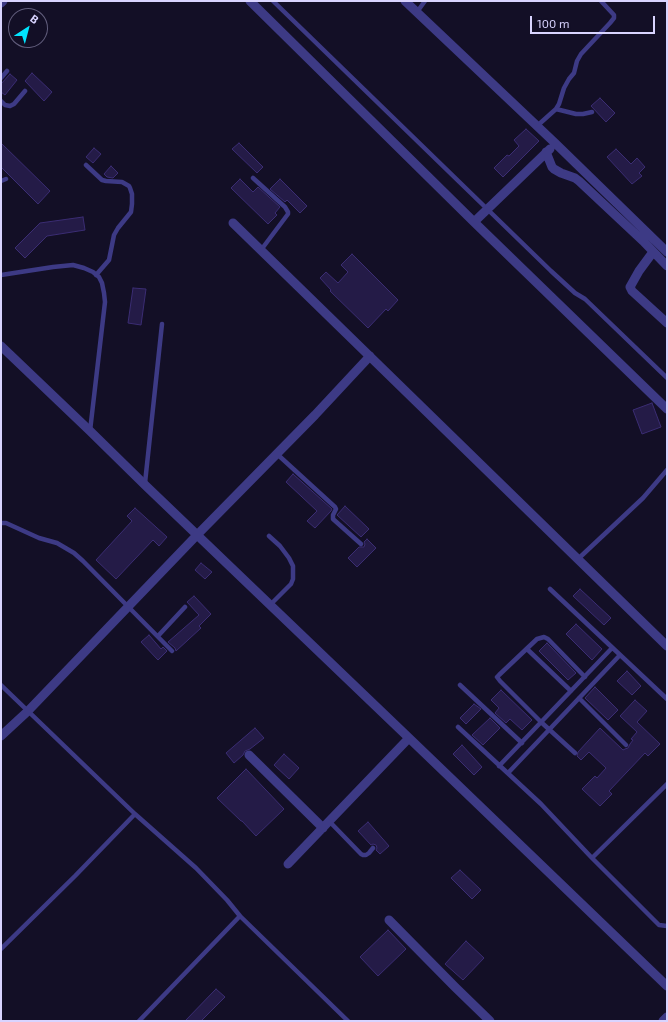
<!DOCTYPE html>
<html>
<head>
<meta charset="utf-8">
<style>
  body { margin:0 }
  #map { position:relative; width:668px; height:1022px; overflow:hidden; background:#130f26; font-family:"Exo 2",sans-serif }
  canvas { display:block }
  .frame { position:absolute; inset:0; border:2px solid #d9d4ff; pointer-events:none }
  .north { position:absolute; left:8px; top:8px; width:40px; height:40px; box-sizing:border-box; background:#130f26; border:1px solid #625e7d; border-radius:50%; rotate:36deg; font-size:11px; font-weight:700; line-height:16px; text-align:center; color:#d9d4ff }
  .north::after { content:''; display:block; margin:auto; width:14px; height:18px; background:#00e5ff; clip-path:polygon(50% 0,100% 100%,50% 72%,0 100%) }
  .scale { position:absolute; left:530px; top:16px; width:125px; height:18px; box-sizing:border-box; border:2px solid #d9d4ff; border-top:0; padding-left:5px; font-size:12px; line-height:14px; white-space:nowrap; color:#d9d4ff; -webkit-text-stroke:3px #130f26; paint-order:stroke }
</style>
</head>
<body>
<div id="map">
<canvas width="668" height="1022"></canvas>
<div class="frame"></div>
<div class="north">B</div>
<div class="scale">100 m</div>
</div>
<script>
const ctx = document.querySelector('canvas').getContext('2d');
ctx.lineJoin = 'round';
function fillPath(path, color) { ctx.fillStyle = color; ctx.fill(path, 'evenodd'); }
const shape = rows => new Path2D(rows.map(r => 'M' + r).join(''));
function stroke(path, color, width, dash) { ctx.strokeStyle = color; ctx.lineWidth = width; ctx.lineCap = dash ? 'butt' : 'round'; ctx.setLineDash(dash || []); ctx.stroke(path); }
const building = shape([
  [32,73,52,92,44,101,25,81,32,73],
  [10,74,17,80,5,95,1,92,1,84,10,74],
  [600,98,615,113,606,122,591,106,600,98],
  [526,129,539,141,503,177,494,168,507,155,509,156,519,146,514,140,526,129],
  [1,143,50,191,38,204,1,167,1,143],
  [239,143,263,167,257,173,232,149,239,143],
  [94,148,101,154,93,163,86,157,94,148],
  [616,149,631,164,637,158,645,167,639,173,642,176,632,184,607,157,616,149],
  [111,166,118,173,113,178,107,177,104,174,111,166],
  [240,179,253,192,258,187,280,207,275,213,277,215,268,224,231,188,240,179],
  [280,179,307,206,300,213,287,200,285,202,270,189,280,179],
  [83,217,85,230,47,236,25,258,15,248,40,223,83,217],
  [352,254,398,300,388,311,386,309,368,328,330,291,331,290,320,278,326,272,338,283,348,272,341,265,352,254],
  [133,288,146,289,141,325,128,323,133,288],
  [652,403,661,427,642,434,633,410,652,403],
  [293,474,332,509,331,511,315,528,307,521,317,511,286,482,293,474],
  [345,506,369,529,361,537,337,515,345,506],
  [135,508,167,537,159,546,153,540,116,579,96,560,132,521,127,516,135,508],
  [367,539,376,548,357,567,348,558,359,547,364,547,365,544,364,542,367,539],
  [201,563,212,572,205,579,195,570,201,563],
  [580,589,611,618,604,625,573,596,580,589],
  [194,596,211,614,199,626,201,628,176,651,175,648,168,642,199,615,187,602,194,596],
  [576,624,602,649,592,660,566,634,576,624],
  [149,635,161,649,163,647,167,651,158,660,141,642,149,635],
  [547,643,576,673,568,680,539,651,547,643],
  [627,671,641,686,632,695,617,681,627,671],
  [595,687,618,710,608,720,585,698,595,687],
  [501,690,532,720,522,730,510,719,506,723,495,713,499,708,491,700,501,690],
  [635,700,647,711,637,722,660,744,648,756,645,753,609,791,612,794,600,806,582,789,595,776,597,778,606,768,589,752,581,760,577,756,578,752,600,728,623,750,625,749,628,748,630,744,633,740,631,739,637,732,620,716,635,700],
  [474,704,481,709,466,724,460,718,474,704],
  [490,718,500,728,483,745,472,735,490,718],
  [255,728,264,738,250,749,245,751,243,755,234,763,226,753,255,728],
  [462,745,482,767,474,775,453,754,462,745],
  [284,754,299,768,289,779,274,765,284,754],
  [246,769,284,809,256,836,242,821,241,821,217,798,246,769],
  [368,822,389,846,380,854,376,850,377,848,376,845,373,844,371,845,358,831,368,822],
  [460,870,481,890,472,899,451,878,460,870],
  [388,930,406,949,378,976,360,957,388,930],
  [466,941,484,958,463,980,445,964,466,941],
  [216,989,225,997,201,1021,185,1021,216,989]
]);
fillPath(building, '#241b47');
stroke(building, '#3b2d73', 1);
stroke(shape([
  [273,1,551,271,575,293,585,299,667,378],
  [417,12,425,1],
  [1,78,7,71],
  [1,101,5,105,10,106,14,104,25,91],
  [556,109,576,114,583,114,592,112],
  [537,126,556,109,559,104,564,88,569,79,574,73,577,61,581,54,610,23,614,18,614,15,601,1],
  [86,165,102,180,106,181,122,182,129,186,130,188,132,194,132,204,131,212,118,228,114,235,109,260,96,275],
  [253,178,285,207,288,212,288,214,261,250],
  [1,181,6,179],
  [1,275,53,267,73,265,84,268,93,272,99,277,102,283,104,293,105,302,90,431],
  [277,454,335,507,336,509,333,515,333,519,361,544],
  [145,483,162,324],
  [1,523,6,523,39,538,57,543,74,553,83,561,172,651],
  [269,536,280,546,289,558,293,566,293,579,291,584,270,605],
  [578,559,643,498,667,470],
  [550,589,667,699],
  [158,636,185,607],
  [527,649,571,691],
  [1,685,135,814,196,868,227,900,240,916,139,1021],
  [460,685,522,743],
  [579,698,626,745],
  [458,727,541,804,592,858,659,925,667,926],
  [575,753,541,722,500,681,497,677,499,675,537,639,544,637,548,639,585,677],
  [499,766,612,648],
  [508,773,620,655],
  [329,821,361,854,363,855,366,855,369,853,373,848],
  [592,858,667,784],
  [240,916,348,1021],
  [1,949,75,876,135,814]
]), '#3d3a85', 4.5);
stroke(shape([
  [250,1,474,222,667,409],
  [405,1,555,143,667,252],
  [1,3,3,1],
  [546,152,552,167,554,169,561,173,575,178,579,181,643,241,667,266],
  [474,222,550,149],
  [233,223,667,646],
  [653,252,639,271,630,287,632,291,667,323],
  [1,346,90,431,145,485,409,738,667,986],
  [1,736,28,711,197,535,315,415,370,356],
  [249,755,323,828],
  [288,864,409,738],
  [389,920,455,987,490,1021],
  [663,1021,667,1017]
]), '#3d3a85', 9);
</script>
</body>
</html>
